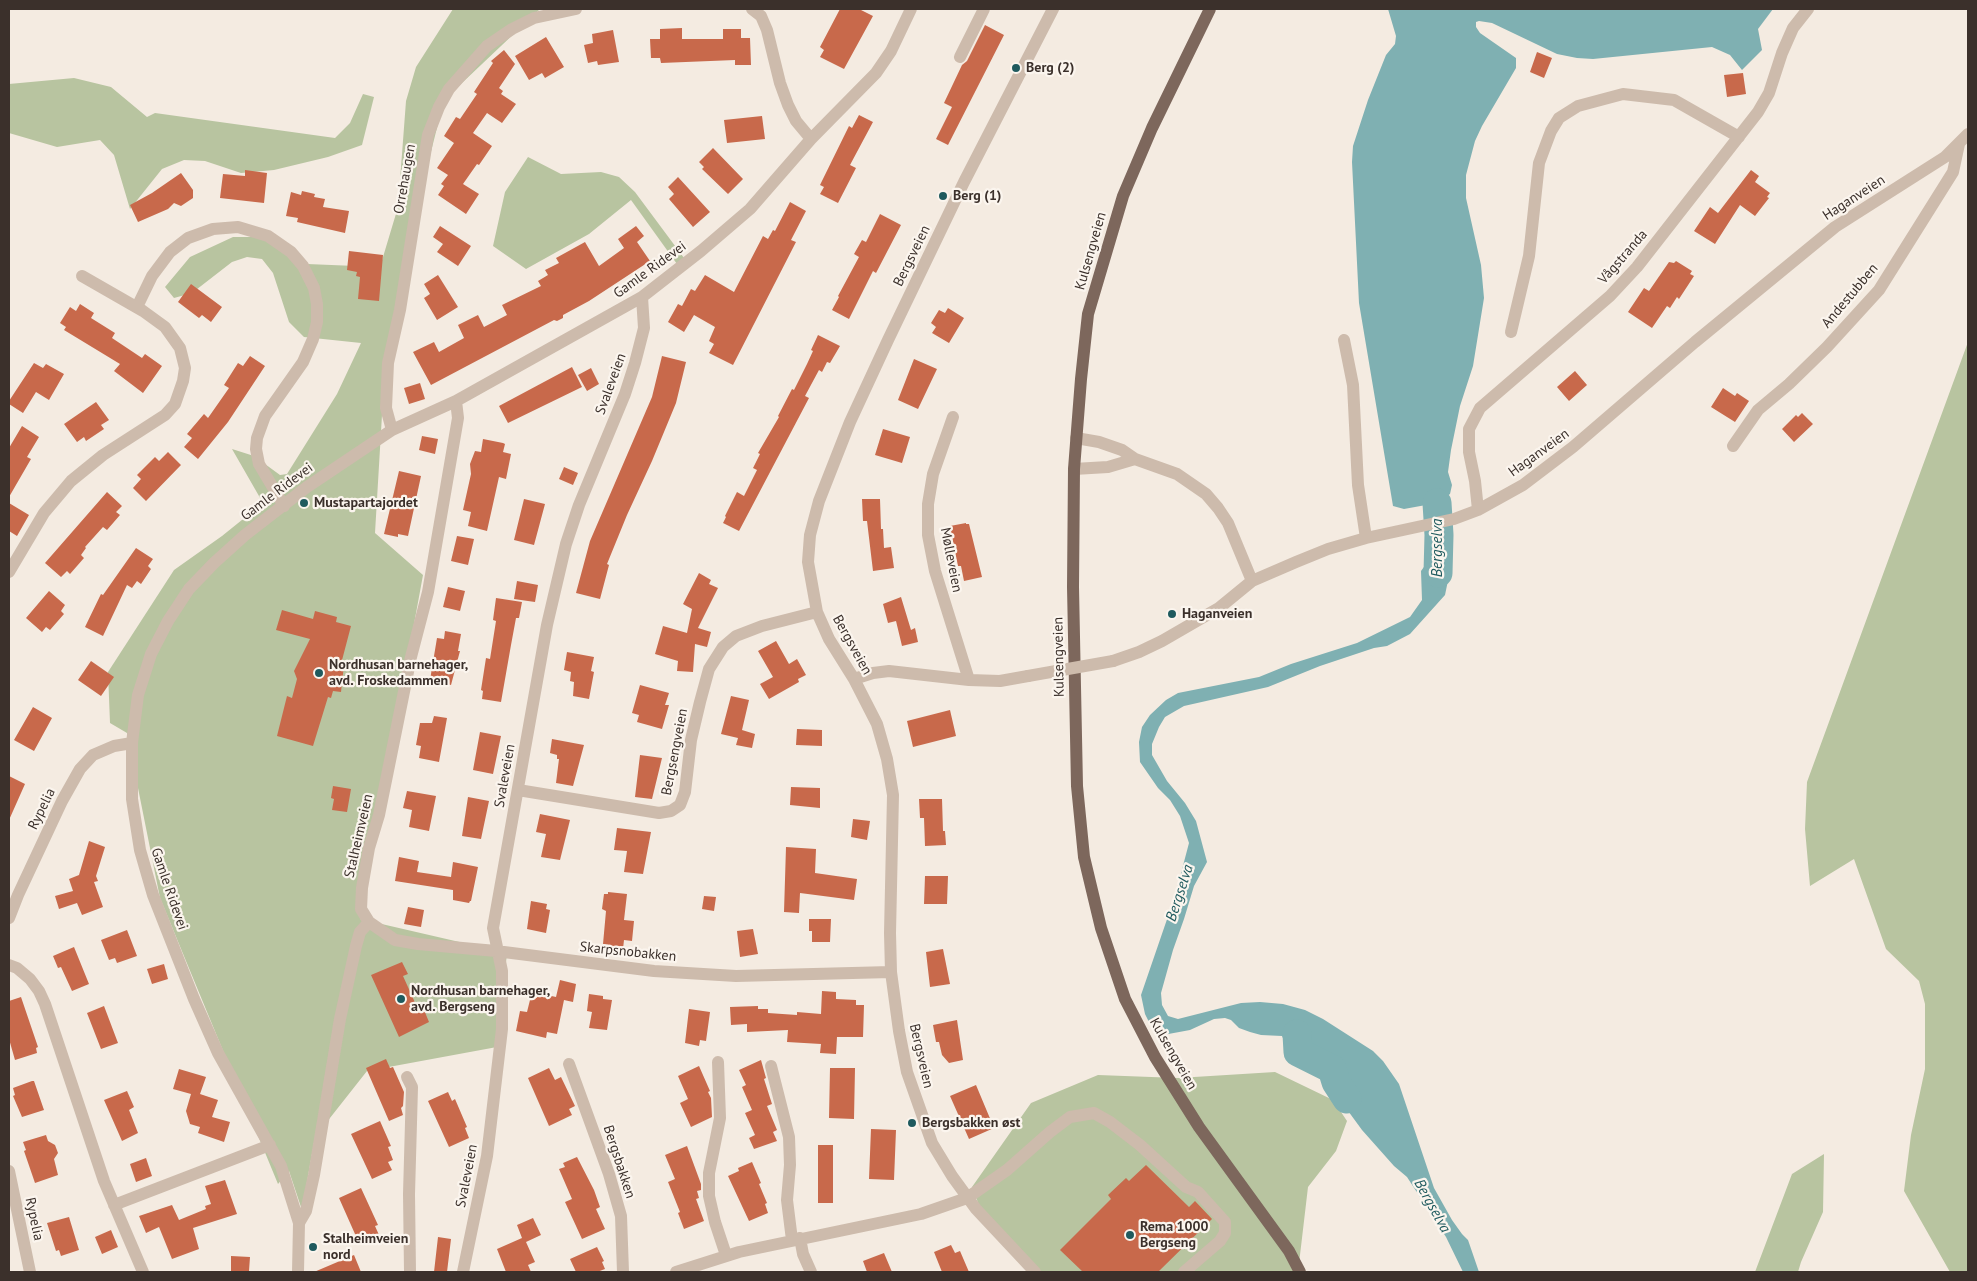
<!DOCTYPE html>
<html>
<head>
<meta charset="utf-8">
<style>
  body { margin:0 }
  #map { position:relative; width:1977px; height:1281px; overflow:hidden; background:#f4ebe1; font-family:"PT Sans",sans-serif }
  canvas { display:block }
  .frame { position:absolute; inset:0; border:10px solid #3b302b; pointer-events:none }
</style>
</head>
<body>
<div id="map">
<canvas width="1977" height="1281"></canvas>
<div class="frame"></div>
</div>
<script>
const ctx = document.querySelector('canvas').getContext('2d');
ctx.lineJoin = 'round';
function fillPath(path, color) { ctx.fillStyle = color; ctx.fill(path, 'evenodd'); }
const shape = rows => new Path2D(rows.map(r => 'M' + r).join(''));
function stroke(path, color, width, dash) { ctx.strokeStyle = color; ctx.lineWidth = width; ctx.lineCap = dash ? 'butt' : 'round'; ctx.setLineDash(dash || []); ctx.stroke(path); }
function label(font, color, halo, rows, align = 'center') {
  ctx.font = font + ' "PT Sans",sans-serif'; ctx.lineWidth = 4.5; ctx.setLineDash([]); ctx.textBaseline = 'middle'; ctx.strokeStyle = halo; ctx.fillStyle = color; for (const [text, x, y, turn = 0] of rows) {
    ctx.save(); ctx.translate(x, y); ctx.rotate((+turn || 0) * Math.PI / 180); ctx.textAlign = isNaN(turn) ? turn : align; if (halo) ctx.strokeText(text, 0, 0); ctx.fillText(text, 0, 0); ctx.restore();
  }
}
fillPath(shape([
  [453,9,558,9,539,10,444,100,409,239,384,381,375,533,423,575,360,919,507,953,497,1047,367,1071,315,1137,302,1210,289,1171,278,1184,160,898,127,733,110,723,108,672,174,570,222,536,263,503,232,449,254,456,280,475,287,474,337,394,361,343,304,337,289,322,273,273,262,259,247,257,232,262,192,293,174,298,165,287,190,257,233,237,277,237,307,264,380,267,398,207,406,101,416,67],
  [74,78,111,87,147,117,155,113,335,138,350,123,363,94,374,97,362,145,328,157,274,170,241,173,205,161,184,160,162,169,130,209,114,155,100,140,57,147,9,133,9,84],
  [528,157,561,174,601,172,619,177,635,192,684,258,677,264,631,200,589,234,526,269,493,246,505,192],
  [1968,342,1968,1272,1950,1272,1904,1191,1911,1135,1925,1069,1925,1004,1919,981,1886,949,1854,859,1810,886,1805,829,1807,782],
  [1275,1072,1333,1100,1347,1121,1336,1151,1308,1187,1298,1272,1032,1272,985,1221,972,1187,1031,1103,1098,1075,1178,1078],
  [1824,1154,1823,1212,1801,1262,1798,1272,1755,1272,1792,1174]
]), '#b8c4a0');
fillPath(shape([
  [1388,9,1773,9,1758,29,1762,50,1742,70,1730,55,1712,47,1593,59,1577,58,1557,54,1492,23,1479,21,1476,22,1476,27,1480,33,1516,58,1516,68,1482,126,1475,141,1466,175,1466,198,1481,265,1484,298,1473,366,1460,406,1451,450,1448,472,1452,485,1450,494,1437,503,1404,509,1393,506,1359,303,1352,162,1353,146,1368,100,1386,55,1395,44,1396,36],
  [1444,534,1445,545,1451,566,1445,595,1410,634,1387,646,1374,648,1320,666,1268,687,1184,706,1165,717,1159,727,1152,744,1152,755,1167,781,1185,803,1196,821,1207,862,1194,886,1184,919,1173,950,1161,993,1162,1005,1168,1016,1178,1019,1241,1003,1260,1002,1283,1004,1305,1010,1323,1019,1373,1051,1383,1061,1399,1084,1434,1188,1452,1220,1462,1234,1468,1240,1479,1272,1463,1272,1446,1237,1407,1177,1394,1166,1362,1130,1343,1104,1330,1090,1329,1068,1322,1062,1306,1060,1289,1051,1282,1036,1261,1035,1250,1032,1239,1028,1231,1020,1225,1018,1214,1019,1190,1030,1163,1035,1151,1026,1145,1014,1141,995,1175,896,1189,843,1180,816,1170,800,1158,788,1140,762,1139,742,1142,727,1150,715,1166,700,1178,693,1259,677,1291,664,1357,643,1410,617,1422,600,1421,571,1432,556,1434,536]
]), '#7fb0b2');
stroke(shape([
  [1437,503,1439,535,1438,573],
  [1297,1034,1298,1052,1332,1069,1336,1082,1347,1099]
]), '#7fb0b2', 29);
fillPath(shape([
  [840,9,859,9,873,16,844,69,820,57,824,50,820,47],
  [985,25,1004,35,948,145,936,139,952,107,944,103,962,65,967,61],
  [682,28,682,39,723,39,723,29,741,29,741,38,750,38,751,65,735,65,735,60,661,63,660,58,651,58,650,39,660,39,660,29],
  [613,30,619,62,598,65,597,61,588,63,584,45,593,43,592,34],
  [546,37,564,67,545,78,542,73,529,80,515,56],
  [504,50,515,64,499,88,503,91,501,94,516,104,502,123,487,113,473,133,492,146,479,165,477,164,463,184,479,194,466,214,438,195,444,186,441,184,448,175,437,168,454,143,444,136,456,117,460,119,477,94,474,92,493,63,491,61],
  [1537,52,1552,58,1544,78,1530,72],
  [1743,73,1746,94,1727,97,1724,75],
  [859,115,873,122,850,165,856,168,838,203,820,194,824,187,820,185,849,126,852,128],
  [762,116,765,139,727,143,724,120],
  [713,148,743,179,728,194,702,169,704,167,699,162],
  [245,170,267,173,264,203,220,198,223,174,245,176],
  [1751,170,1759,176,1755,182,1770,193,1767,197,1769,198,1755,216,1740,205,1715,244,1694,231,1710,207,1718,213],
  [181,173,193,190,193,198,181,206,174,203,168,209,138,222,130,205,152,193],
  [678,177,710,212,693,227,669,199,674,194,668,187],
  [302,191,315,194,314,197,325,199,323,207,349,211,345,233,297,222,298,218,286,216,291,192,301,195],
  [790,202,806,211,791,240,796,242,733,365,709,353,714,344,709,341,715,327,694,315,684,332,668,322,678,304,682,306,691,289,695,291,705,275,734,292,763,236,768,239,773,230,775,231],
  [880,214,901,225,876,273,873,271,849,319,832,310,839,297,838,296,859,257,854,254,862,240,866,242],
  [440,226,471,246,458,266,437,252,443,244,433,237],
  [636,226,644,236,637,242,650,261,589,301,563,315,563,318,557,321,554,320,431,385,413,352,434,342,439,352,464,338,458,325,478,315,484,327,507,315,502,305,541,286,538,281,548,275,545,270,559,263,556,258,585,242,599,266,624,248,618,239],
  [349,251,383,255,379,301,358,299,360,277,356,276,357,272,347,270],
  [1676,261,1692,271,1690,274,1694,276,1679,299,1677,297,1670,308,1667,306,1652,328,1628,312,1644,288,1649,291,1669,262,1674,263],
  [438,275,458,307,437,320,424,298,430,294,424,284],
  [191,284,222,307,211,322,202,315,199,318,178,302],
  [80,304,94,313,91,318,115,333,112,338,142,358,145,354,162,366,143,393,114,371,120,364,64,330,66,327,60,323,70,307,76,311],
  [948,308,964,318,949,343,932,333,936,327,931,323,939,310,945,313],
  [818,335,840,346,830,363,827,362,822,372,819,370,805,396,809,398,739,531,723,523,726,517,725,516,737,492,744,496,757,470,753,468,760,454,758,453,779,417,778,416,792,389,794,390,807,364,813,351,811,350],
  [250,356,265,366,228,422,198,459,184,447,192,438,187,434,204,414,208,418,229,388,224,385,238,363,243,366],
  [662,356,686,362,676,403,652,461,627,515,607,564,609,565,600,599,576,593,590,541,652,397],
  [914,359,937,369,918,409,898,400],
  [34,363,43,368,46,364,64,374,49,400,36,392,23,413,9,404,9,401],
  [572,367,582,387,508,423,499,406],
  [591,368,599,384,587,391,578,375],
  [1575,371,1587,385,1569,401,1557,387],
  [420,383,425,399,409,404,404,388],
  [1723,388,1735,396,1737,393,1749,401,1735,422,1711,407],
  [96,402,109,420,101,425,104,429,86,441,84,437,77,442,64,424],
  [1802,413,1813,424,1794,442,1782,429,1796,415,1798,417],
  [22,426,39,437,27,457,31,459,9,497,9,448],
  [883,429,910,437,902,463,875,455],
  [422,436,438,439,435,454,419,450],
  [483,439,503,443,505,444,503,452,511,454,506,479,499,477,487,531,468,526,471,512,463,510,471,474,470,464,475,451,481,452],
  [168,452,181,465,146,501,133,488,141,479,137,475,155,457,159,461],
  [564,467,578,473,573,485,559,479],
  [399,471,421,476,408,536,398,534,398,537,384,534],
  [107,492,122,506,116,512,120,515,107,530,103,527,85,547,86,548,81,555,84,558,70,574,67,571,61,577,45,563],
  [524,499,545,504,534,545,514,540],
  [862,499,880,499,881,529,883,529,884,548,891,547,894,568,873,571,867,521,863,521],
  [9,503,29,515,17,536,9,531],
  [966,523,966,524,969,524,982,577,964,581,961,566,958,566,950,526],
  [457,536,474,539,468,565,451,561],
  [136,548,153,559,148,566,151,569,141,584,137,581,132,588,127,585,103,636,85,627,101,594,103,595],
  [699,573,711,580,709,584,718,588,698,628,711,632,707,647,695,644,693,672,677,671,678,661,655,654,663,626,687,633,692,609,683,604],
  [517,581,538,585,535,602,514,599],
  [448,587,465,591,460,611,443,607],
  [49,591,65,605,61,611,64,614,50,630,46,627,42,632,26,618],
  [901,597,911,630,915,628,918,642,902,646,896,621,888,623,883,604],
  [496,598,522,602,519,618,516,618,511,645,501,702,482,699,483,691,481,690,486,658,490,659,496,621,493,620],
  [282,610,313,619,315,611,337,617,336,622,351,626,341,664,344,665,341,692,333,691,331,698,328,697,313,746,277,736,287,696,292,698,297,679,294,671,310,639,276,630],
  [445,631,461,634,458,651,460,651,451,685,430,680,437,638,444,639],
  [776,641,789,664,797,659,806,675,798,679,799,682,769,699,760,684,773,677,758,651],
  [567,652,594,657,591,671,594,672,589,699,573,696,574,682,570,681,571,672,564,670],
  [91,661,114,677,101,696,78,680],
  [640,685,669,693,665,705,669,705,662,729,637,722,639,715,632,713],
  [731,696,749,700,742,730,755,734,752,748,736,745,738,738,721,734],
  [33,707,52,718,34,751,14,740],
  [950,710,956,736,913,747,907,721],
  [434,716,447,718,439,762,419,758,421,746,416,745,420,723,432,723],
  [797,729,822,730,822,746,796,745],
  [480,732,501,736,493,774,473,770],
  [552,739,584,745,573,786,556,783,559,759,557,759,557,755,550,753],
  [640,755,662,758,652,799,635,797],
  [9,776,25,784,9,820],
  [333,786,351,789,347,812,332,810,334,799,331,798],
  [791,787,820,788,820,808,790,805],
  [407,791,436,796,429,831,409,827,412,810,403,808],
  [468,797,489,801,481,839,462,836],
  [919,799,942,799,943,831,945,831,946,845,925,846,924,818,920,818],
  [540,814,570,820,560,860,541,857,546,834,536,832],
  [853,819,870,821,867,840,851,837],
  [617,828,651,832,643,874,624,872,627,851,614,850],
  [89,841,105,847,96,876,98,881,94,882,103,907,82,915,77,903,59,909,55,896,73,891,69,879,79,875],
  [786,847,816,849,815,873,857,879,854,900,800,893,799,913,784,912],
  [399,857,419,861,417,872,451,877,453,862,478,867,471,901,470,901,469,903,453,900,453,890,395,881],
  [925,876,948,876,947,904,924,904],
  [608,892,627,894,624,920,634,921,632,941,624,940,623,949,611,947,611,945,603,944,606,911,602,909,604,894,608,894],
  [704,896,716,897,714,911,702,909],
  [531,901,547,904,546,909,550,910,546,933,527,929],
  [408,907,424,910,421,927,404,924],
  [809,919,831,919,830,942,812,942,812,931,809,931],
  [753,929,758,954,740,957,737,931],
  [127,930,137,956,117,963,115,958,109,960,101,940],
  [74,947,89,984,72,991,61,967,58,968,53,956],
  [943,949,950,984,930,987,926,952],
  [402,962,408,974,403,976,417,1007,422,1005,429,1022,399,1037,371,975],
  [164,964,168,979,152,984,147,969],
  [560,980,576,984,573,1002,564,1000,557,1034,547,1032,546,1038,516,1031,520,1011,527,1012,531,996,537,998,538,993,556,997],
  [822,991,836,992,836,999,856,1000,856,1005,864,1005,863,1037,837,1037,836,1054,820,1053,821,1044,787,1042,788,1030,747,1032,747,1024,731,1025,730,1007,758,1006,758,1009,768,1009,768,1013,797,1015,797,1012,821,1014],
  [589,994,603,996,603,999,612,1000,607,1030,589,1028,592,1012,587,1011],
  [21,997,38,1047,36,1048,37,1053,15,1060,9,1039,9,1001],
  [104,1006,118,1043,101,1049,87,1013],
  [689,1009,710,1012,706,1041,700,1040,699,1046,685,1043],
  [957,1020,963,1060,949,1063,942,1055,939,1042,936,1042,933,1025],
  [386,1059,390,1068,393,1067,404,1092,403,1106,401,1108,403,1115,389,1121,366,1068],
  [761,1060,766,1078,764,1079,772,1104,767,1106,777,1130,773,1132,777,1141,754,1149,749,1138,755,1135,745,1113,752,1110,742,1087,746,1085,739,1070],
  [699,1066,710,1091,708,1092,711,1098,712,1117,691,1127,680,1103,688,1099,678,1076],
  [549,1068,555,1080,561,1077,575,1106,569,1109,572,1115,549,1126,528,1078],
  [830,1068,855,1068,854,1119,829,1118],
  [179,1069,206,1077,200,1094,218,1100,212,1117,230,1122,224,1142,198,1133,200,1127,190,1124,186,1111,191,1094,173,1089],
  [32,1081,34,1081,44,1110,22,1117,13,1096,15,1095,13,1088],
  [976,1085,994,1128,969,1139,950,1096],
  [127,1091,134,1107,129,1110,138,1133,122,1141,104,1100],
  [448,1092,452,1101,455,1099,467,1127,465,1128,469,1138,449,1147,428,1101],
  [380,1121,391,1146,388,1147,393,1160,388,1162,392,1170,372,1179,351,1134],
  [871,1129,896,1130,894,1180,869,1179],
  [46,1135,48,1141,55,1145,58,1153,54,1159,58,1175,35,1183,24,1151,26,1150,23,1142],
  [818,1145,833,1145,833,1203,818,1203],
  [687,1146,701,1184,701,1190,697,1191,699,1198,696,1199,704,1221,684,1229,678,1213,680,1212,668,1182,675,1179,665,1155],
  [577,1157,594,1190,600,1207,596,1209,605,1229,582,1239,565,1202,572,1199,559,1169,565,1167,563,1163],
  [146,1158,152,1176,136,1182,130,1164],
  [752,1162,761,1183,759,1184,767,1203,765,1204,768,1213,749,1221,728,1176,739,1171,738,1168],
  [1146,1165,1189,1207,1195,1201,1212,1219,1158,1272,1083,1272,1060,1250,1111,1199,1108,1195,1126,1178,1129,1181],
  [225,1180,237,1214,193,1228,199,1249,172,1259,159,1227,146,1233,139,1216,172,1205,179,1220,206,1209,205,1206,211,1204,205,1186],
  [361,1188,378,1225,375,1226,379,1235,359,1243,339,1198],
  [69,1217,79,1250,61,1256,59,1250,56,1251,47,1223],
  [533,1218,541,1235,526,1242,535,1262,528,1265,531,1272,506,1272,497,1249,522,1238,517,1225],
  [111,1230,118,1247,102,1254,95,1237],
  [438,1237,451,1239,447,1272,434,1272],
  [951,1245,955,1253,960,1251,969,1272,942,1272,934,1252],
  [597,1247,604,1261,602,1262,605,1269,597,1272,576,1272,570,1259],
  [884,1253,892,1272,867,1272,863,1261],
  [354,1255,361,1272,314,1272],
  [231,1256,250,1257,249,1271,231,1271]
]), '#c8694b');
stroke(shape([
  [752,9,761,16,767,30,780,83,788,105,796,121,811,139],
  [960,57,984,9],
  [137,307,152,276,170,252,188,238,213,229,238,227,268,236,291,252,303,266,314,288,317,304,317,322,313,339,303,362,265,416,257,438,256,449,259,464,284,506],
  [1511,332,1529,256,1539,163,1551,131,1559,118,1578,106,1623,94,1674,100,1739,137],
  [1344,340,1353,385,1358,485,1366,538],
  [456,401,458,418,428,592,411,657,379,815,369,848,362,888,361,909,369,922,395,940,418,944,496,951,654,971,736,976,891,972],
  [953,417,933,474,928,504,928,535,935,571,969,680],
  [392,430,386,408,388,363,400,310,428,135,439,107,449,89,487,46,512,29,534,18,576,9],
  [1733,446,1758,410,1789,384,1827,347,1879,290,1953,172,1959,144],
  [1135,459,1177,474,1206,494,1218,508,1228,523,1252,581],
  [1074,469,1108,467,1135,459,1122,450,1099,442,1076,438],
  [1478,510,1475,481,1469,452,1469,429,1480,408,1610,296,1637,267,1758,112,1769,93,1782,53,1793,28,1808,9],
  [9,572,44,513,71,481,103,455,165,415,175,404,183,381,185,368,180,348,165,327,143,311,82,276],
  [1113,661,1139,652,1162,641,1219,608,1252,581,1296,562,1328,549,1366,538,1454,519,1478,510,1523,485,1573,447,1695,342,1835,227,1945,157,1968,134],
  [854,679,873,673,889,671,969,680,1000,681,1028,676],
  [518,790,659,813,671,811,680,805,685,792,691,740,700,702,709,669,723,647,736,636,762,626,817,612],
  [9,918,18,895,62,801,80,769,93,755,114,746,132,743],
  [9,965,17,968,30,979,39,991,45,1004,104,1181,143,1272],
  [718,1062,720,1118,709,1173,709,1196,715,1222,726,1255],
  [569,1064,609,1174,621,1216,623,1272],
  [771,1066,789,1137,790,1165,787,1200,792,1240],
  [407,1077,412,1087,409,1194,410,1272],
  [9,1171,30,1272],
  [114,1205,270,1145],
  [299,1223,281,1166,218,1053,194,999,153,895,140,850,132,799,132,743,138,695,151,654,168,621,189,589,214,563,245,535,307,487,392,430,456,401,642,297,701,251,750,209,811,139,876,73,891,51,911,9],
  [800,1238,803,1254,811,1272],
  [298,1272,299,1223,306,1211,314,1175,340,1019,356,946,360,932,369,922],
  [463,1272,487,1156,502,1029,502,971,493,928,547,625,566,544,579,505,625,394,635,363,644,328,642,297],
  [676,1272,739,1252,921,1214,967,1198,1007,1170,1050,1132,1070,1117,1094,1113,1110,1122,1140,1145,1186,1187,1198,1192,1225,1222,1225,1233,1220,1241,1184,1272],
  [1035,1272,976,1209,952,1176,932,1143,907,1072,899,1031,891,972,890,933,893,795,887,759,877,724,854,679,829,639,817,612,808,562,810,535,819,501,850,422,888,340,964,182,1053,9]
]), '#cdbbac', 12);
stroke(shape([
  [1210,9,1152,128,1123,196,1088,314,1081,379,1074,469,1073,587,1077,786,1084,857,1101,928,1125,999,1155,1057,1199,1127,1289,1251,1300,1272]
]), '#7d675c', 12);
stroke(shape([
  [1028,676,1113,661]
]), '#cdbbac', 12);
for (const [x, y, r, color] of [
  [1016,68,5,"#1f5a5e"],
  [943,196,5,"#1f5a5e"],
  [304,503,5,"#1f5a5e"],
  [1172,614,5,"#1f5a5e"],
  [319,673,5,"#1f5a5e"],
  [401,999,5,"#1f5a5e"],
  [912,1123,5,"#1f5a5e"],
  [1130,1235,5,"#1f5a5e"],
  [313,1247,5,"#1f5a5e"]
]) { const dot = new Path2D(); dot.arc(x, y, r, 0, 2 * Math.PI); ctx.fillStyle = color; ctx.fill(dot); stroke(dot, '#fbf5ee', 2); }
label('bold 14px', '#3b302b', '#fbf5ee', [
  ["Berg (2)",1026,68],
  ["Berg (1)",953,196],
  ["Mustapartajordet",314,503],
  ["Haganveien",1182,614],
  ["Nordhusan barnehager,",329,665],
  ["avd. Froskedammen",329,681],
  ["Nordhusan barnehager,",411,991],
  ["avd. Bergseng",411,1007],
  ["Bergsbakken øst",922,1123],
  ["Rema 1000",1140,1227],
  ["Bergseng",1140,1243],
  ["Stalheimveien",323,1239],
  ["nord",323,1255]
], 'left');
label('14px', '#3b302b', '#fbf5ee', [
  ["Orrehaugen",405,179,-80],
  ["Haganveien",1854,198,-33],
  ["Kulsengveien",1091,251,-74],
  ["Bergsveien",912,256,-64],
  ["Vågstranda",1623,257,-49],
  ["Gamle Ridevei",650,270,-36],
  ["Andestubben",1850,296,-50],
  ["Svaleveien",611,384,-70],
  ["Haganveien",1539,453,-36],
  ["Gamle Ridevei",277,492,-37],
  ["Mølleveien",951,560,79],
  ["Bergsveien",852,645,61],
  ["Kulsengveien",1059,657,-91],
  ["Bergsengveien",675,752,-79],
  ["Svaleveien",505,776,-80],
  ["Rypelia",42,809,-64],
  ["Stalheimveien",359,836,-77],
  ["Gamle Ridevei",169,889,71],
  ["Skarpsnobakken",628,952,6],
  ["Kulsengveien",1173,1054,60],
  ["Bergsveien",921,1056,77],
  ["Bergsbakken",619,1162,72],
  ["Svaleveien",467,1176,-79],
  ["Rypelia",34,1219,78]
]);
label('italic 15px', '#1f5a5e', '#fbf5ee', [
  ["Bergselva",1438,548,-90],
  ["Bergselva",1180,893,-72],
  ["Bergselva",1432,1206,61]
]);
</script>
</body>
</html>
